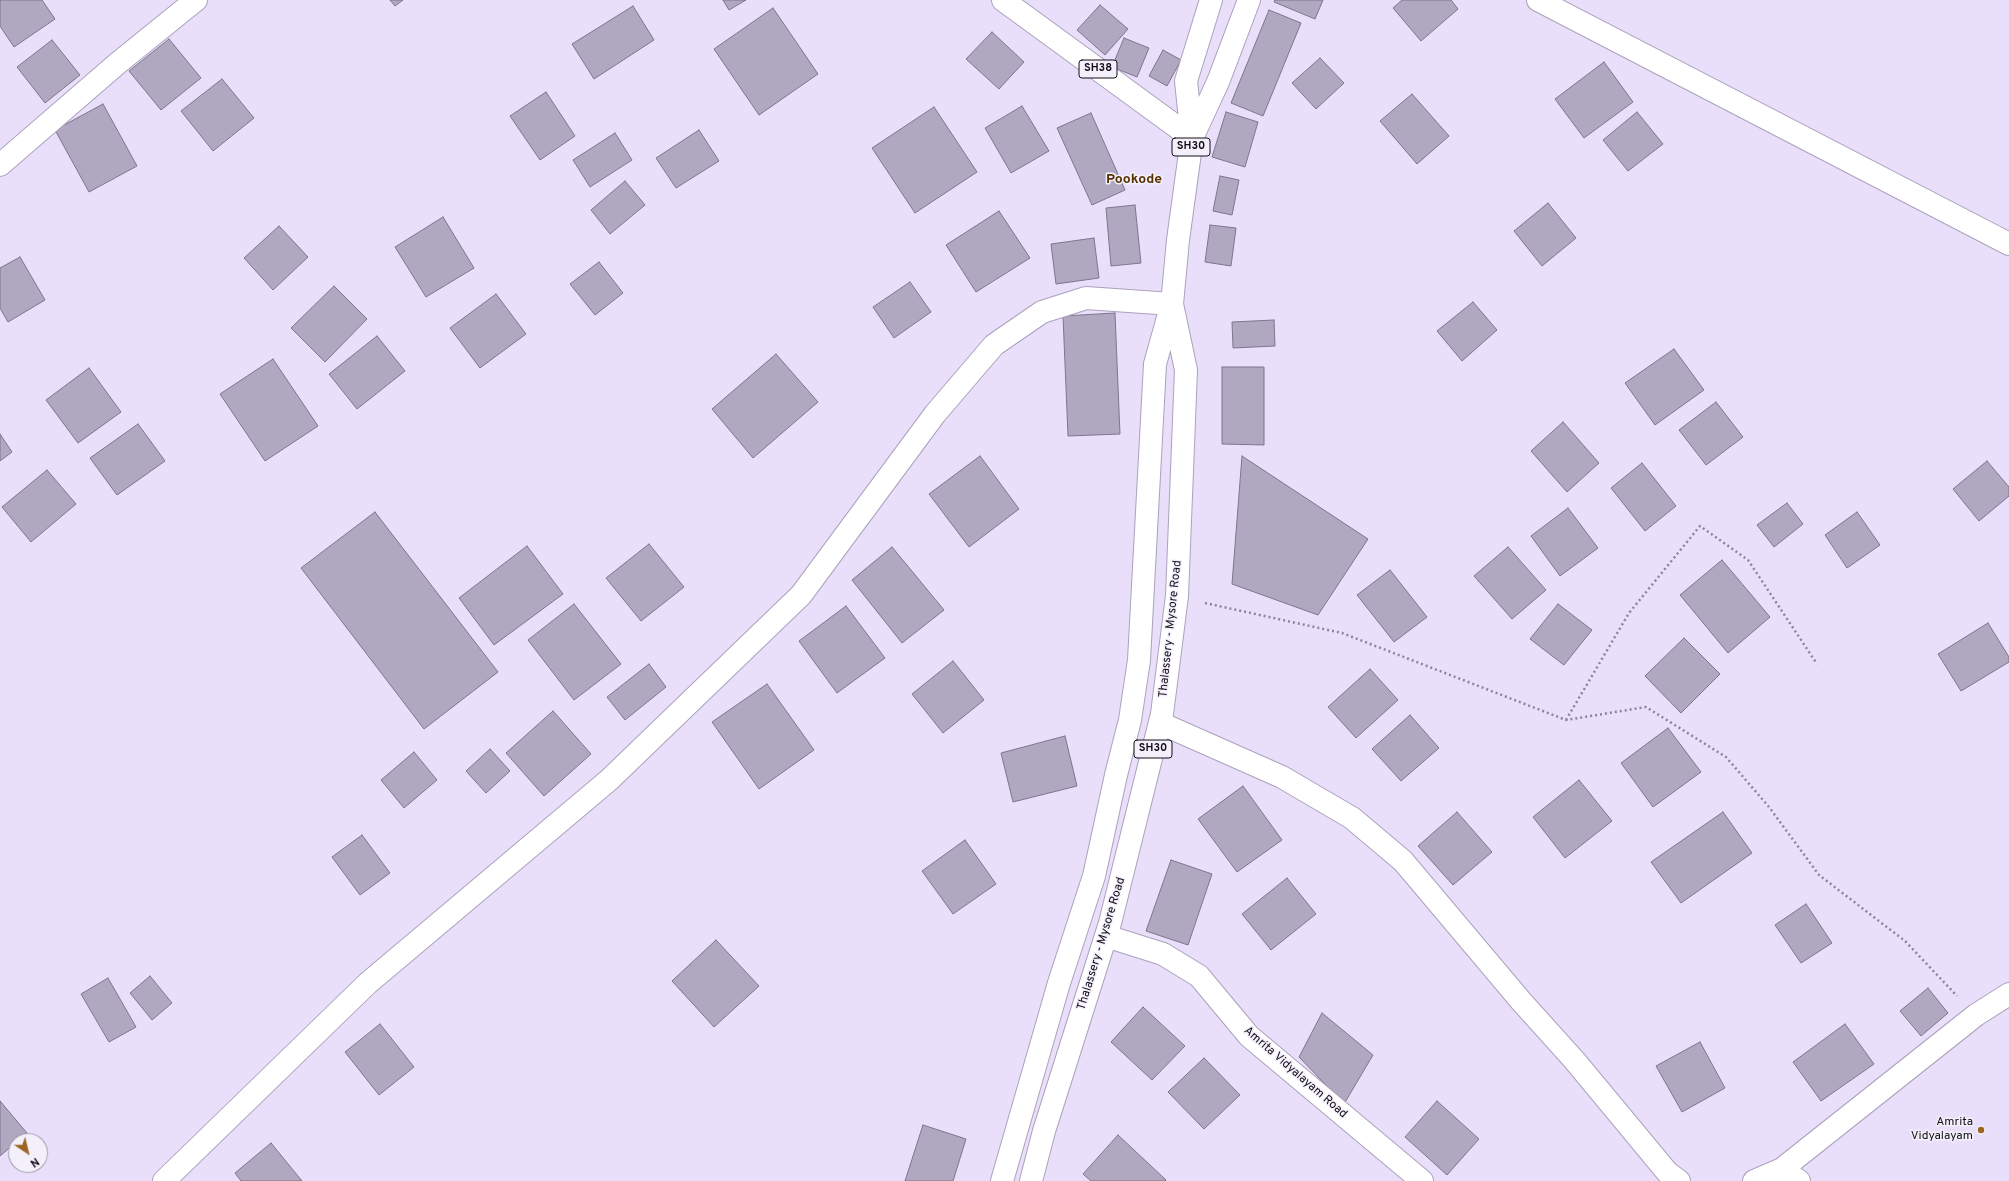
<!DOCTYPE html>
<html>
<head>
<meta charset="utf-8">
<style>
  body { margin:0 }
  #map { position:relative; width:2009px; height:1181px; overflow:hidden; background:#e9dffb; font-family:Overpass,sans-serif }
  canvas { display:block }
  .north { position:absolute; left:8px; top:1133px; width:40px; height:40px; box-sizing:border-box; background:#f4f0fb; border:1px solid #9a96a0; border-radius:50%; rotate:145deg; font-size:11px; font-weight:700; line-height:16px; text-align:center; color:#120e18 }
  .north::after { content:''; display:block; margin:auto; width:14px; height:18px; background:#9d6521; clip-path:polygon(50% 0,100% 100%,50% 72%,0 100%) }
</style>
</head>
<body>
<div id="map">
<canvas width="2009" height="1181"></canvas>
<div class="north">N</div>
</div>
<script>
const ctx = document.querySelector('canvas').getContext('2d');
ctx.lineJoin = 'round';
function fillPath(path, color) { ctx.fillStyle = color; ctx.fill(path, 'evenodd'); }
const shape = rows => new Path2D(rows.map(r => 'M' + r).join(''));
function stroke(path, color, width, dash) { ctx.strokeStyle = color; ctx.lineWidth = width; ctx.lineCap = dash ? 'butt' : 'round'; ctx.setLineDash(dash || []); ctx.stroke(path); }
function label(font, color, halo, rows, align = 'center') {
  ctx.font = font + ' Overpass,sans-serif'; ctx.lineWidth = 3; ctx.setLineDash([]); ctx.textBaseline = 'middle'; ctx.strokeStyle = halo; ctx.fillStyle = color; for (const [text, x, y, turn = 0] of rows) {
    ctx.save(); ctx.translate(x, y); ctx.rotate((+turn || 0) * Math.PI / 180); ctx.textAlign = isNaN(turn) ? turn : align; if (halo) ctx.strokeText(text, 0, 0); ctx.fillText(text, 0, 0); ctx.restore();
  }
}
const building = shape([
  [0,0,42,0,55,19,14,47,0,26,0,0],
  [390,0,403,0,395,6,390,0],
  [723,0,746,0,729,10,723,0],
  [1275,0,1323,0,1315,19,1274,2,1275,0],
  [1402,0,1451,0,1458,9,1421,41,1393,8,1402,0],
  [1100,5,1128,29,1105,55,1077,30,1100,5],
  [633,6,654,40,594,79,572,44,633,6],
  [773,8,818,74,759,115,714,49,773,8],
  [1269,10,1301,23,1263,116,1231,103,1269,10],
  [992,32,1024,62,999,89,966,59,992,32],
  [1124,38,1149,48,1137,77,1112,67,1124,38],
  [169,39,201,78,161,110,129,71,169,39],
  [52,40,80,75,45,103,17,67,52,40],
  [1163,50,1181,60,1167,86,1149,76,1163,50],
  [1320,58,1344,83,1316,109,1292,83,1320,58],
  [1604,62,1633,102,1584,138,1555,99,1604,62],
  [222,79,254,118,213,151,181,111,222,79],
  [546,92,575,136,540,160,510,116,546,92],
  [1412,94,1449,136,1417,164,1380,121,1412,94],
  [103,104,137,166,89,192,55,130,103,104],
  [1022,106,1049,151,1011,173,985,128,1022,106],
  [934,107,977,172,915,213,872,148,934,107],
  [1226,112,1258,122,1245,167,1212,157,1226,112],
  [1637,112,1663,144,1628,171,1603,140,1637,112],
  [1091,113,1125,190,1092,205,1057,128,1091,113],
  [699,130,719,161,676,188,656,158,699,130],
  [615,133,632,160,590,187,573,160,615,133],
  [1220,176,1239,180,1232,215,1213,211,1220,176],
  [625,181,645,205,610,234,591,210,625,181],
  [1548,203,1576,238,1542,266,1514,231,1548,203],
  [1135,205,1141,263,1111,266,1106,208,1135,205],
  [999,211,1030,258,976,292,946,245,999,211],
  [443,217,474,268,426,297,395,247,443,217],
  [1210,225,1236,228,1231,266,1205,262,1210,225],
  [279,226,308,257,273,290,244,258,279,226],
  [1094,238,1099,278,1056,284,1051,244,1094,238],
  [20,257,45,300,8,322,0,308,0,268,20,257],
  [599,262,623,293,595,315,570,284,599,262],
  [910,282,931,312,894,338,873,307,910,282],
  [334,286,367,319,325,362,291,328,334,286],
  [496,294,526,334,480,368,450,328,496,294],
  [1473,302,1497,330,1462,361,1437,331,1473,302],
  [1115,313,1120,434,1068,436,1063,316,1115,313],
  [1274,320,1275,346,1233,348,1232,322,1274,320],
  [377,336,405,371,357,409,329,374,377,336],
  [1674,349,1704,390,1655,425,1625,383,1674,349],
  [776,354,818,402,753,458,712,409,776,354],
  [273,359,318,426,265,461,220,394,273,359],
  [1222,367,1264,367,1264,445,1222,444,1222,367],
  [89,368,121,412,78,443,46,400,89,368],
  [1716,402,1743,437,1706,465,1679,430,1716,402],
  [1563,422,1599,463,1567,492,1531,451,1563,422],
  [138,424,165,461,117,495,90,458,138,424],
  [0,434,12,452,0,461,0,434],
  [980,456,1019,509,969,547,929,494,980,456],
  [1242,456,1368,539,1318,615,1232,584,1242,456],
  [1987,461,2009,487,2009,496,1979,521,1953,489,1987,461],
  [1642,463,1676,506,1645,531,1611,488,1642,463],
  [47,470,76,504,31,542,2,507,47,470],
  [1787,503,1803,524,1774,547,1757,525,1787,503],
  [1568,508,1598,548,1560,576,1531,536,1568,508],
  [375,512,498,672,424,729,301,568,375,512],
  [1857,512,1880,545,1847,568,1825,535,1857,512],
  [649,544,684,587,641,621,606,578,649,544],
  [527,546,563,594,494,645,459,598,527,546],
  [892,547,944,610,902,643,852,580,892,547],
  [1508,547,1546,590,1512,619,1474,576,1508,547],
  [1722,560,1770,617,1728,653,1680,595,1722,560],
  [1390,570,1427,617,1394,642,1357,595,1390,570],
  [574,604,621,664,574,700,528,640,574,604],
  [1558,604,1592,630,1564,665,1530,639,1558,604],
  [846,606,885,658,837,693,799,641,846,606],
  [1988,623,2009,657,2009,662,1961,691,1938,654,1988,623],
  [1684,638,1720,674,1681,713,1645,676,1684,638],
  [953,661,984,700,943,733,912,694,953,661],
  [649,664,666,687,625,720,607,697,649,664],
  [1370,669,1398,700,1356,738,1328,707,1370,669],
  [767,684,814,750,759,789,712,722,767,684],
  [553,711,591,754,544,796,506,753,553,711],
  [1410,715,1439,748,1401,781,1372,749,1410,715],
  [1668,728,1701,772,1653,807,1621,763,1668,728],
  [1065,736,1077,786,1013,802,1001,753,1065,736],
  [490,749,510,771,486,793,466,771,490,749],
  [414,752,437,780,404,808,381,780,414,752],
  [1579,780,1612,821,1565,858,1533,817,1579,780],
  [1243,786,1282,840,1237,872,1198,819,1243,786],
  [1457,812,1492,852,1453,885,1418,846,1457,812],
  [1723,812,1752,853,1681,903,1651,862,1723,812],
  [362,835,390,873,360,895,332,857,362,835],
  [965,840,996,884,953,914,922,871,965,840],
  [1171,860,1212,874,1188,945,1146,931,1171,860],
  [1287,878,1316,914,1271,950,1242,914,1287,878],
  [1806,904,1832,943,1801,963,1775,925,1806,904],
  [716,940,759,986,714,1027,672,981,716,940],
  [150,976,172,1003,152,1020,130,993,150,976],
  [108,978,136,1027,109,1042,81,994,108,978],
  [1928,988,1948,1013,1921,1036,1900,1011,1928,988],
  [1143,1007,1185,1046,1152,1080,1111,1042,1143,1007],
  [1322,1013,1373,1055,1344,1104,1299,1057,1322,1013],
  [380,1024,414,1067,379,1095,345,1052,380,1024],
  [1845,1024,1874,1064,1821,1101,1793,1062,1845,1024],
  [1700,1042,1725,1088,1682,1112,1656,1066,1700,1042],
  [1204,1058,1240,1095,1204,1129,1168,1092,1204,1058],
  [0,1101,27,1133,0,1156,0,1101],
  [1437,1101,1479,1139,1447,1175,1405,1137,1437,1101],
  [923,1125,966,1139,953,1181,905,1181,923,1125],
  [1118,1135,1166,1180,1165,1181,1091,1181,1083,1174,1118,1135],
  [271,1143,302,1181,241,1181,235,1173,271,1143]
]);
fillPath(building, '#b0a7c1');
stroke(building, '#7d758d', 1);
const minor = shape([
  [1538,0,2009,244],
  [0,165,118,63,196,0],
  [1160,723,1282,777,1352,818,1403,861,1521,1001,1575,1061,1667,1172,1679,1181],
  [1106,936,1163,954,1199,976,1249,1036,1422,1181],
  [1782,1169,1976,1015,2009,994],
  [1754,1181,1782,1169,1799,1181]
]);
const tertiary = shape([
  [164,1181,368,983,609,780,801,595,935,414,994,345,1042,312,1086,298,1172,304]
]);
const primary = shape([
  [1003,0,1192,138],
  [1192,138,1186,81,1211,0],
  [1002,1181,1059,983,1094,876,1116,775,1130,720,1139,660,1155,364,1171,307],
  [1031,1181,1044,1131,1110,923,1162,714,1177,596,1186,370,1172,304,1178,240,1192,138,1218,82,1249,0]
]);
stroke(minor, '#aba2bc', 24);
stroke(tertiary, '#aba2bc', 24);
stroke(primary, '#aba2bc', 24);
stroke(shape([
  [1205,603,1342,633,1566,720,1646,707,1726,757,1769,807,1819,875,1905,941,1957,996],
  [1566,720,1629,613,1700,526,1748,560,1817,664]
]), '#8b8498', 2.5, [2, 3]);
stroke(minor, '#fff', 22);
stroke(tertiary, '#fff', 22);
stroke(primary, '#fff', 22);
for (const [x, y, r, color] of [
  [1981,1130,4,"#9d6521"]
]) { const dot = new Path2D(); dot.arc(x, y, r, 0, 2 * Math.PI); ctx.fillStyle = color; ctx.fill(dot); stroke(dot, '#f4f0fb', 1.5); }
for (const [x, y, w] of [
  [1098,69,38],
  [1191,147,38],
  [1153,749,38]
]) { const box = new Path2D(); box.roundRect(x - w / 2, y - 9, w, 18, 3); ctx.fillStyle = '#f4f0fb'; ctx.fill(box); stroke(box, '#120e18', 1); }
label('bold 11px', '#120e18', null, [
  ["SH38",1098,69],
  ["SH30",1191,147],
  ["SH30",1153,749]
]);
label('12px', '#120e18', '#f4f0fb', [
  ["Thalassery - Mysore Road",1171,629,-84],
  ["Thalassery - Mysore Road",1102,944,-73],
  ["Amrita Vidyalayam Road",1295,1073,41]
]);
label('12px', '#120e18', '#f4f0fb', [
  ["Amrita",1973,1123],
  ["Vidyalayam",1973,1137]
], 'right');
label('bold 14px', '#563100', '#f4f0fb', [
  ["Pookode",1134,180]
]);
</script>
</body>
</html>
